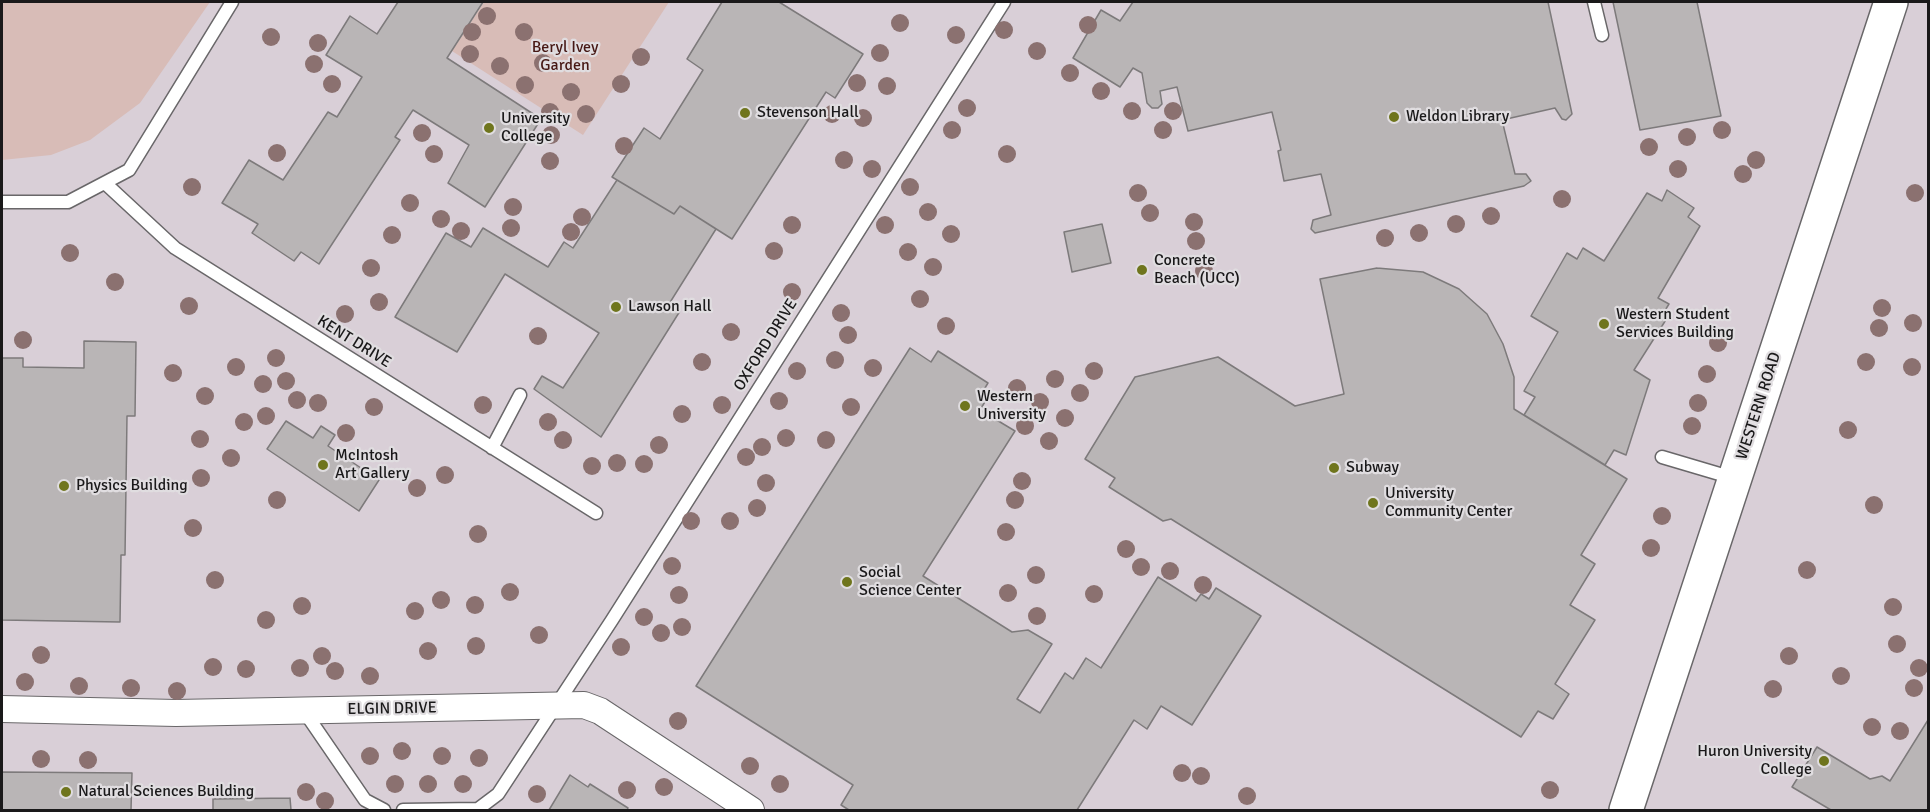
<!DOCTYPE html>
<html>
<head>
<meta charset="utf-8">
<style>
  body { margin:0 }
  #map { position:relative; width:1930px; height:812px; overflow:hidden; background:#e0dde0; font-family:Signika,sans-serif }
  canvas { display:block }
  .frame { position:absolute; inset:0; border:3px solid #1a191a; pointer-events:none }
</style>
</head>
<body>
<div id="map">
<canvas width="1930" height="812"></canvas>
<div class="frame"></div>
</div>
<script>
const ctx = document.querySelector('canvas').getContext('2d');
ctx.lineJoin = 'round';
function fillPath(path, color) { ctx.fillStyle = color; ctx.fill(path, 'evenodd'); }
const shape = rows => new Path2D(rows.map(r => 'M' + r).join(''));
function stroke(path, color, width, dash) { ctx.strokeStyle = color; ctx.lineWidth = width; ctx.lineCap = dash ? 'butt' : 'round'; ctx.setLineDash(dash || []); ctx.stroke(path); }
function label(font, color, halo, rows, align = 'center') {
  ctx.font = font + ' Signika,sans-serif'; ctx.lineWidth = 4.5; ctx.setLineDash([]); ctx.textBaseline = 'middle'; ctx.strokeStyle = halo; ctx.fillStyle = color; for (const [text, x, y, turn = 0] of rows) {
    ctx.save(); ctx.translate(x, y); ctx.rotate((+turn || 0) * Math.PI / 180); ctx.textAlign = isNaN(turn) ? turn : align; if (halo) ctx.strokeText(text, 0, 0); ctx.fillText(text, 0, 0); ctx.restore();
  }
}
fillPath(shape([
  [2,2,1928,2,1928,810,2,810]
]), '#d9cfd7');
fillPath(shape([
  [2,2,210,2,140,103,90,140,51,155,2,160],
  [484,2,669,2,583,135,452,51]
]), '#d8bcb7');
const building = shape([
  [398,2,483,2,447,58,541,119,485,207,448,183,469,145,413,110,395,137,400,140,319,264,301,252,294,261,252,233,258,224,222,203,249,160,283,180,328,112,337,117,362,77,326,55,350,16,377,34,398,2],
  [722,2,779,2,863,54,835,98,826,92,732,239,680,206,674,214,612,177,644,128,660,139,703,70,687,59,722,2],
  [1133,2,1548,2,1572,114,1566,120,1562,119,1555,108,1502,120,1515,174,1526,174,1531,181,1524,186,1315,233,1311,229,1313,220,1331,215,1321,174,1284,181,1278,151,1281,150,1272,112,1188,131,1177,87,1160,91,1162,104,1158,108,1152,108,1147,103,1142,73,1133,68,1120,87,1073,58,1101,10,1120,21,1133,2],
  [1613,2,1697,2,1721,116,1640,130,1613,2],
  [617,180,674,214,680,206,716,229,669,304,680,311,601,437,534,389,542,376,563,388,599,333,505,274,457,352,395,317,446,233,471,247,483,228,548,267,564,242,573,248,617,180],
  [1667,190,1694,208,1688,217,1700,226,1658,298,1669,304,1664,312,1669,315,1634,370,1650,380,1626,455,1614,450,1605,465,1524,415,1535,397,1524,391,1558,332,1531,316,1567,253,1577,259,1583,248,1604,261,1647,193,1662,201,1667,190],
  [1102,224,1111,263,1072,272,1064,232,1102,224],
  [1377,268,1423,272,1459,289,1487,314,1503,344,1514,377,1514,409,1627,479,1581,555,1595,564,1570,605,1595,620,1555,684,1569,694,1553,719,1538,711,1521,737,1171,519,1163,521,1109,487,1115,478,1085,459,1135,377,1218,357,1295,406,1344,394,1320,279,1377,268],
  [84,341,136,342,135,416,127,416,125,555,121,555,120,622,2,620,2,358,23,358,23,367,84,368,84,341],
  [910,348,931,362,938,351,988,383,980,396,986,400,980,410,1015,431,923,576,1012,632,1028,630,1052,644,1017,699,1040,713,1065,673,1073,679,1086,658,1101,668,1158,577,1196,601,1201,594,1209,599,1216,588,1261,616,1192,725,1161,706,1147,729,1134,720,1077,810,849,810,841,805,853,785,696,686,910,348],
  [286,421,313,438,321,426,335,435,328,446,379,480,359,511,267,449,286,421],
  [1928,720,1928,810,1831,810,1792,787,1817,747,1870,779,1882,776,1890,781,1928,720],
  [2,772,132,773,131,810,2,810,2,772],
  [570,775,588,787,590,784,628,808,627,810,549,810,570,775],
  [290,798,291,810,213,810,213,799,290,798]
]);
fillPath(building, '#b9b5b6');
stroke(building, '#7d7a7b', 1.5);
const service = shape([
  [1594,2,1602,35],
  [106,184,175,248,596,513],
  [2,202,68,202,129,170,232,2],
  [492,448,520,395],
  [1662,457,1733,478],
  [304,711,365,800,384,810],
  [403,810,478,809,498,794,612,620,1004,2]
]);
const minor = shape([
  [2,709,176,713,584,705,600,711,751,810]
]);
const secondary = shape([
  [1626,810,1891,2]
]);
stroke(service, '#696769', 15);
stroke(minor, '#696769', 28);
stroke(secondary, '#696769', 36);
stroke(service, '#fff', 12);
stroke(minor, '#fff', 26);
stroke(secondary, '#fff', 33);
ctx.fillStyle = '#8b7170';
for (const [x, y] of [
  [487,16],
  [900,23],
  [1088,25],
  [1004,30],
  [472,32],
  [524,32],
  [956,35],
  [271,37],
  [318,43],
  [1037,51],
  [880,53],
  [470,54],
  [641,57],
  [543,63],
  [314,64],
  [500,66],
  [1070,73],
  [857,83],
  [332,84],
  [621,84],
  [525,85],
  [887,86],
  [1101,91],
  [571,92],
  [967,108],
  [1132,111],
  [1173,111],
  [550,112],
  [586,114],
  [832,114],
  [863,118],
  [952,130],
  [1163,130],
  [1722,130],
  [422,133],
  [551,135],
  [1687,137],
  [624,146],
  [1649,147],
  [277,153],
  [434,154],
  [1007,154],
  [844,160],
  [1756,160],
  [550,161],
  [872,169],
  [1678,169],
  [1743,174],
  [192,187],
  [910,187],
  [1138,193],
  [1915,193],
  [1562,199],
  [410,203],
  [513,207],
  [928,212],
  [1150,213],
  [1491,216],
  [582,217],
  [441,219],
  [1194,222],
  [1456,224],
  [792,225],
  [885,225],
  [511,228],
  [461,231],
  [571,232],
  [1419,233],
  [951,234],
  [392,235],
  [1385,238],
  [1196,241],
  [774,251],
  [908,252],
  [70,253],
  [933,267],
  [371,268],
  [1204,271],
  [115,282],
  [792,292],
  [920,299],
  [379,302],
  [189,306],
  [1882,308],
  [841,313],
  [345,314],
  [1913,323],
  [946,326],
  [1879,328],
  [731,332],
  [848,335],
  [538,336],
  [23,340],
  [1718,343],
  [276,358],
  [835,360],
  [702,362],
  [1866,362],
  [236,367],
  [1912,367],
  [873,368],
  [797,371],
  [1094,371],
  [173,373],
  [1707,374],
  [1055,379],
  [286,381],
  [263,384],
  [1017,388],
  [1080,393],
  [205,396],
  [297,400],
  [779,401],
  [1040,402],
  [318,403],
  [1698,403],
  [483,405],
  [722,405],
  [374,407],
  [851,407],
  [682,414],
  [266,416],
  [1065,418],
  [244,422],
  [548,422],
  [1025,426],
  [1692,426],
  [1848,430],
  [346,433],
  [786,438],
  [200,439],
  [563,440],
  [826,440],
  [1049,441],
  [659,445],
  [762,447],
  [746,457],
  [231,458],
  [617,463],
  [644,464],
  [592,466],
  [445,475],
  [201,478],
  [1022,481],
  [766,483],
  [417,488],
  [277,500],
  [1015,500],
  [1874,505],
  [757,508],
  [1662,516],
  [691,521],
  [730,521],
  [193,528],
  [1006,532],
  [478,534],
  [1651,548],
  [1126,549],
  [672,566],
  [1141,567],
  [1807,570],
  [1170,571],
  [1036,575],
  [215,580],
  [1203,585],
  [510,592],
  [1008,593],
  [1094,594],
  [679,595],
  [441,600],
  [475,605],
  [302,606],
  [1893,607],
  [415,611],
  [1037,616],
  [644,617],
  [266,620],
  [682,627],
  [661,633],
  [539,635],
  [1897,644],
  [476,646],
  [621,647],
  [428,651],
  [41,655],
  [322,656],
  [1789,656],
  [213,667],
  [300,668],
  [1919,668],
  [246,669],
  [335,671],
  [370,676],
  [1841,676],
  [25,682],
  [79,686],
  [131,688],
  [1914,688],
  [1773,689],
  [177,691],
  [678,721],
  [1872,727],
  [1900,731],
  [402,751],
  [370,756],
  [442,756],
  [479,758],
  [41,759],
  [88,760],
  [750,766],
  [1182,773],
  [1201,776],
  [395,784],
  [428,784],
  [463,784],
  [780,784],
  [664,787],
  [627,790],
  [1550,790],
  [306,792],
  [537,794],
  [1247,796],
  [325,801]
]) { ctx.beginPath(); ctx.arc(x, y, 9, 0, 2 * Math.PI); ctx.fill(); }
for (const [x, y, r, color] of [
  [745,113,6,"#6f751d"],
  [1394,117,6,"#6f751d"],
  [489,128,6,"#6f751d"],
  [1142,270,6,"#6f751d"],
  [616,307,6,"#6f751d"],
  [1604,324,6,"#6f751d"],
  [965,406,6,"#6f751d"],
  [323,465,6,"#6f751d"],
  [1334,468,6,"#6f751d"],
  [64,486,6,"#6f751d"],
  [1373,503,6,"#6f751d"],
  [847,582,6,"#6f751d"],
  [1824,761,6,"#6f751d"],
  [66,792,6,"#6f751d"]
]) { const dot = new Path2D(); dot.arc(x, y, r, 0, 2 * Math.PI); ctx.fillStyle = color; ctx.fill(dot); stroke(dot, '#e0dde0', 2); }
label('16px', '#461814', '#e0dde0', [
  ["Beryl Ivey",565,48],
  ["Garden",565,66]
]);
label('16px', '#1a191a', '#e0dde0', [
  ["Stevenson Hall",757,113],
  ["Weldon Library",1406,117],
  ["University",501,119],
  ["College",501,137],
  ["Concrete",1154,261],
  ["Beach (UCC)",1154,279],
  ["Lawson Hall",628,307],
  ["Western Student",1616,315],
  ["Services Building",1616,333],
  ["Western",977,397],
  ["University",977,415],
  ["McIntosh",335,456],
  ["Art Gallery",335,474],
  ["Subway",1346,468],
  ["Physics Building",76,486],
  ["University",1385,494],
  ["Community Center",1385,512],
  ["Social",859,573],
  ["Science Center",859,591],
  ["Huron University",1812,752,"right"],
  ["College",1812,770,"right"],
  ["Natural Sciences Building",78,792]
], 'left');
label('16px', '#1a191a', '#e0dde0', [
  ["KENT DRIVE",354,342,32],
  ["OXFORD DRIVE",766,345,-58],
  ["WESTERN ROAD",1759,406,-72],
  ["ELGIN DRIVE",392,709,-1]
]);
</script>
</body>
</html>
